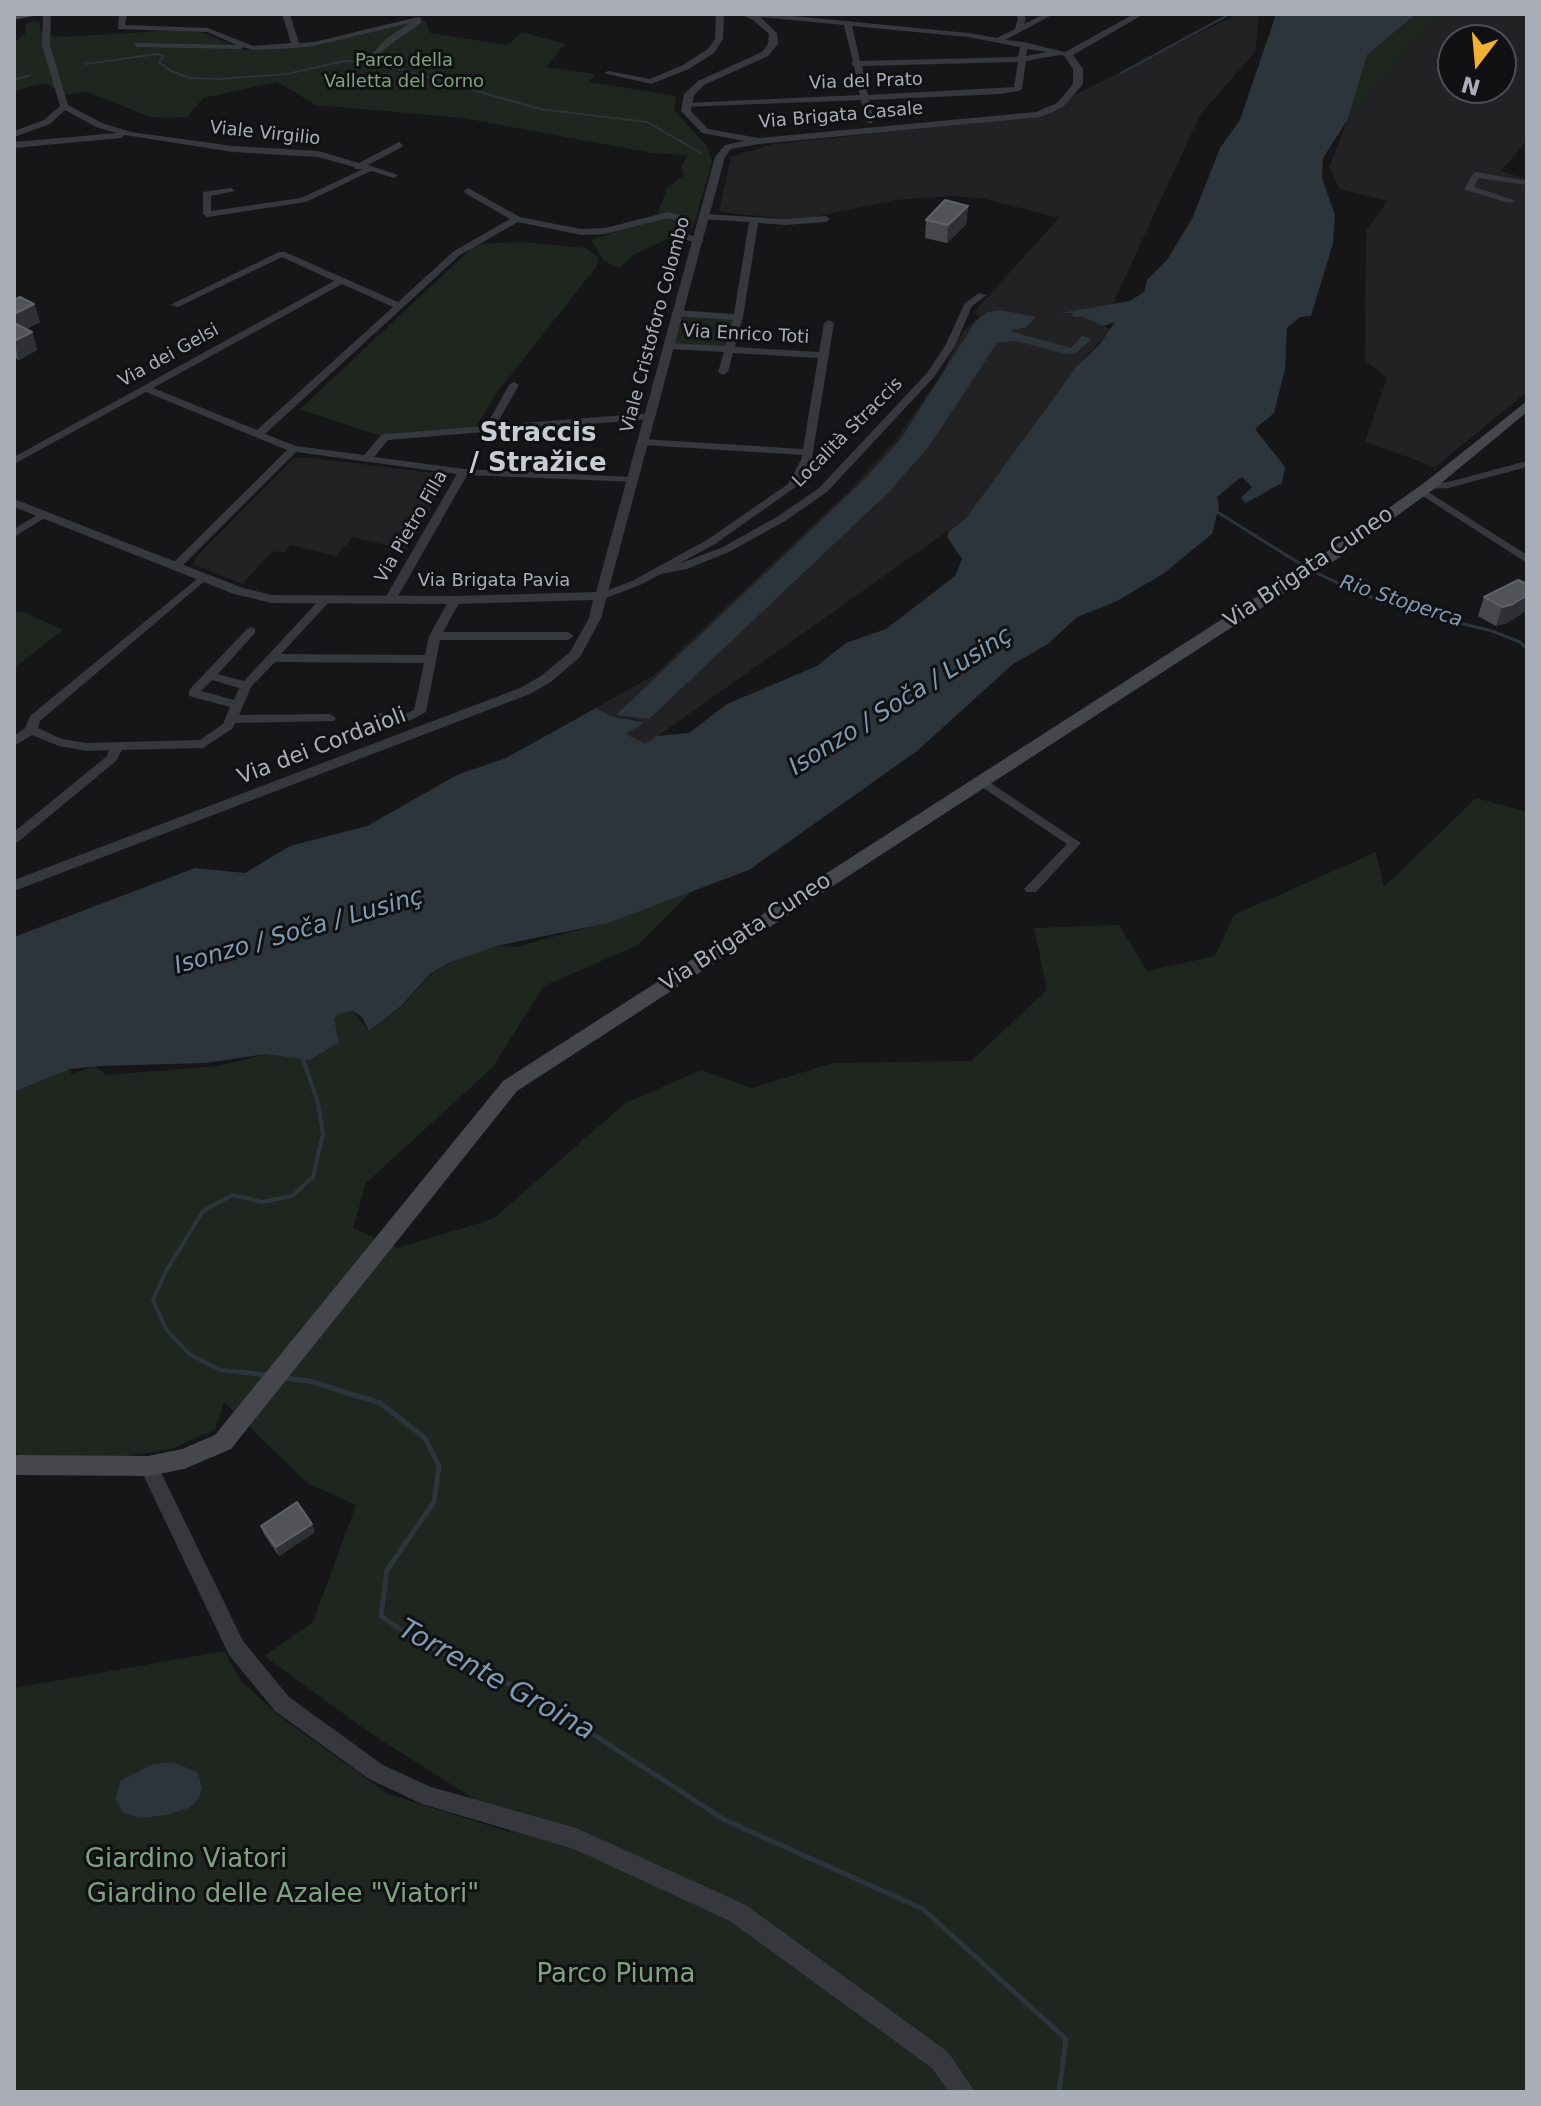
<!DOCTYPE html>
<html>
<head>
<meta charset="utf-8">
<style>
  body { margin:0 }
  #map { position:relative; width:1541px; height:2106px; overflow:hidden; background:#161618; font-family:"DejaVu Sans",sans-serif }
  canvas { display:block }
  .frame { position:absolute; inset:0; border:16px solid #a8adb8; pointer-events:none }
  .north { position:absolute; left:1437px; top:24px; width:80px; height:80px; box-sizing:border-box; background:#111113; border:2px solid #4d4f55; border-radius:50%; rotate:196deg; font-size:22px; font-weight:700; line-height:32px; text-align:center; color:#a8adb8 }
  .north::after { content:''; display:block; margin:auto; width:28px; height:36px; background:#f2b134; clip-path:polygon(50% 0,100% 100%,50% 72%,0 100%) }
</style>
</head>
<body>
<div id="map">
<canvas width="1541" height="2106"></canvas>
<div class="frame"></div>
<div class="north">N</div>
</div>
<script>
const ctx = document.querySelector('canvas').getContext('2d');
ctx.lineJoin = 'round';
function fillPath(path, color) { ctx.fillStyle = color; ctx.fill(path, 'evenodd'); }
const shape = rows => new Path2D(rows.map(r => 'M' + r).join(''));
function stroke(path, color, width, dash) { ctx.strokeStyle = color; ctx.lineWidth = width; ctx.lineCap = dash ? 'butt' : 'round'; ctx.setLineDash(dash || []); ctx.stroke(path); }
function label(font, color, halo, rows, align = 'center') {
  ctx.font = font + ' "DejaVu Sans",sans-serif'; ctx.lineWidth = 6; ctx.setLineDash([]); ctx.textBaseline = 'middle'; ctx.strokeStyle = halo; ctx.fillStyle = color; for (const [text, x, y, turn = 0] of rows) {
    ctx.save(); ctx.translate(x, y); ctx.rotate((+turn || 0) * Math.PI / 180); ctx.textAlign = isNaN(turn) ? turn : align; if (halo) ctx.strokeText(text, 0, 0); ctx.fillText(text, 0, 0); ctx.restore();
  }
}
fillPath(shape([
  [1238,14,1259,14,1255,52,1200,115,1103,325,1111,330,1077,366,966,518,645,745,626,734,644,721,613,717,596,708,654,675,851,489,895,441,943,372,963,331,980,316,973,313,1059,218,986,199,953,196,895,200,800,220,719,212,731,157,773,144,1030,117],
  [1438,14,1527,14,1527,140,1501,171,1527,179,1527,392,1435,467,1365,442,1387,378,1365,361,1366,231,1387,201,1340,189,1329,168,1348,119],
  [1453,40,1501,40,1501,88,1453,88],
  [305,457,442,474,447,480,406,550,353,537,336,556,291,545,284,553,272,551,243,584,195,565,195,558,293,459]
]), '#222225');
fillPath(shape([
  [1416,14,1438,14,1348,119,1366,56],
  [419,20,426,21,430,33,507,45,522,32,565,44,546,67,595,74,589,82,676,96,674,110,707,146,712,162,693,228,634,254,620,268,605,262,591,240,656,218,667,188,684,175,681,166,689,155,652,153,463,118,316,105,277,82,203,98,187,117,168,118,150,117,87,92,65,95,46,83,14,91,14,42,25,34,26,24,34,21,40,23,41,33,62,37,178,30,204,33,244,50,308,47],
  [521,242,586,248,599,258,596,267,495,395,474,430,378,435,300,409,476,244],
  [676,313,738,317,729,350,668,346],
  [21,611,63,630,14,668,14,612],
  [1476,798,1527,812,1527,2092,14,2092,14,1688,224,1651,242,1682,278,1715,388,1794,510,1832,514,1824,373,1735,264,1656,313,1622,356,1505,307,1483,224,1402,215,1430,171,1449,115,1458,19,1456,14,1448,14,1092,70,1069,71,1074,95,1066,106,1075,218,1066,271,1053,311,1060,339,1043,333,1019,338,1013,353,1012,369,1031,402,1006,433,972,459,959,496,945,516,947,614,920,691,892,638,945,544,986,492,1068,366,1183,353,1228,397,1248,493,1219,624,1104,701,1070,752,1088,833,1063,971,1061,1047,990,1034,928,1119,925,1147,971,1215,956,1234,915,1376,852,1384,887]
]), '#1e261f');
fillPath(shape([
  [1276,14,1416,14,1367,55,1348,119,1323,158,1322,178,1335,215,1333,243,1311,316,1300,317,1287,328,1285,369,1274,413,1255,429,1285,467,1282,483,1246,503,1241,498,1252,487,1242,477,1236,481,1217,497,1219,506,1212,534,1163,574,1115,602,1077,617,1048,644,1013,664,917,751,749,870,608,923,496,946,449,963,431,973,401,1006,369,1031,362,1017,353,1011,338,1014,334,1019,339,1043,310,1060,266,1054,205,1063,100,1066,70,1069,14,1092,14,937,195,868,245,873,290,846,367,826,457,775,506,758,596,708,613,717,645,722,626,734,645,744,657,736,689,733,727,704,817,666,846,643,886,629,955,576,962,559,947,537,949,531,966,518,1077,366,1100,344,1115,322,1103,326,1084,317,1071,316,1074,313,1061,313,1130,301,1144,292,1147,280,1167,260,1192,219,1220,148,1240,120],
  [1001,310,1036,317,1026,327,1009,331,1071,348,1082,336,1092,339,1076,353,1066,354,1016,341,997,343,929,446,890,491,649,719,616,715,862,482,901,439,975,322,987,312],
  [174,1762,198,1773,202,1788,199,1799,189,1808,166,1815,140,1818,123,1813,116,1799,120,1781,153,1764]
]), '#2c353c');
stroke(shape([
  [86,64,157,54,163,56,159,62,171,71,190,78,218,79,287,74,344,61,374,62,540,109,647,122,701,153],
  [1121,73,1230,14],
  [14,80,30,75]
]), '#2c353c', 2);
stroke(shape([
  [1214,510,1310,570,1353,590,1397,607,1492,631,1520,642,1527,649]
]), '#2c353c', 3);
stroke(shape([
  [259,1374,220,1370,189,1354,166,1329,153,1300,166,1271,203,1211,232,1195,262,1202,292,1196,313,1177,323,1134,318,1103,302,1056]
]), '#2c353c', 4);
stroke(shape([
  [239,1372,268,1375],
  [284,1378,309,1381,380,1403,425,1438,439,1466,434,1502,387,1570,381,1616,418,1641,534,1696,725,1820,923,1909,1066,2039,1059,2092]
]), '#2c353c', 5);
fillPath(shape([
  [43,14,51,14,50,45,68,105,102,123,131,132,233,146,318,151,359,163,399,142,403,145,402,147,368,165,398,175,394,178,371,171,306,202,207,217,203,214,203,192,231,188,235,191,211,196,211,211,301,198,363,169,355,169,354,167,318,157,233,152,125,135,121,138,14,148,14,142,117,133,96,127,65,110,50,124,14,137,14,131,44,120,60,106,42,45,43,14],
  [119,14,127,14,125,25,208,28,253,46,291,43,282,14,290,14,299,43,314,42,418,17,422,19,420,24,392,43,374,58,370,56,386,39,410,23,314,46,296,48,252,50,244,47,240,49,138,47,134,45,135,43,237,45,207,32,118,29,119,14],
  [716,14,724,14,723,39,714,53,689,69,651,84,604,73,608,71,650,79,683,65,708,49,715,39,716,14],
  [745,14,773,14,968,33,997,38,1015,29,1018,18,1015,14,1023,14,1026,18,1024,24,1044,14,1054,14,1005,40,1024,42,1072,54,1068,56,1059,55,1026,61,1022,89,1018,91,1000,94,869,100,874,121,870,124,866,121,861,100,682,107,682,103,685,103,860,95,854,66,851,64,853,62,844,25,749,16,745,14],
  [852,26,968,37,1020,47,1018,57,860,61,852,26],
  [1027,49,1047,52,1026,56,1027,49],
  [1018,62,1014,87,868,95,862,66,1018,62],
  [1476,172,1527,181,1527,185,1479,178,1474,187,1516,201,1509,203,1466,190,1465,188,1472,175,1476,172],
  [468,188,520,217,581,229,605,228,668,212,685,217,688,234,704,241,699,244,681,238,678,221,668,218,605,234,581,235,518,222,460,255,265,434,296,446,364,455,381,435,385,434,486,426,509,385,514,382,519,385,496,425,651,413,656,416,651,419,493,432,488,434,484,432,388,440,374,457,464,469,632,477,636,478,636,482,467,475,396,600,390,603,384,600,457,474,296,452,179,569,175,570,169,567,171,565,287,450,146,392,14,464,14,457,334,281,282,257,178,307,170,305,279,252,285,252,398,302,454,251,510,219,465,193,464,191,468,188],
  [342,284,393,307,257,430,153,388,342,284],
  [705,214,785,219,826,216,830,219,826,222,785,225,758,223,743,317,735,347,819,352,824,323,829,320,834,323,812,458,797,486,715,544,678,564,721,548,777,517,819,488,927,373,945,346,965,303,979,293,987,295,972,306,955,346,934,377,827,492,785,521,729,552,687,569,661,574,640,585,606,598,598,598,598,594,632,581,707,540,788,484,802,458,802,455,643,445,638,442,643,439,803,449,818,358,733,353,728,372,723,375,718,372,724,352,668,349,663,346,668,343,725,346,733,320,676,316,671,313,676,310,734,314,749,222,702,219,701,217,705,214],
  [1527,461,1527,467,1448,488,1429,489,1424,486,1429,483,1448,482,1527,461],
  [1422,488,1527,555,1527,563,1418,493,1417,491,1422,488],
  [44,511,48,512,48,516,14,537,14,529,44,511],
  [203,574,209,577,207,579,40,721,38,728,62,739,87,743,200,740,223,724,230,707,189,696,189,690,247,629,251,627,255,629,255,633,218,674,244,681,321,598,325,597,331,600,329,602,281,654,425,655,429,636,449,600,455,597,461,600,443,632,568,632,574,636,568,640,440,640,426,712,407,722,379,721,373,717,379,713,405,714,414,710,424,663,275,662,251,687,239,715,330,714,336,718,334,721,235,723,232,729,203,748,122,750,116,761,18,842,14,843,14,832,107,756,109,750,87,751,59,746,32,735,14,746,14,736,25,728,30,716,203,574],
  [212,680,239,688,234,700,201,691,212,680],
  [983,778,1081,843,1036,892,1026,892,1024,889,1067,844,979,785,977,782,983,778]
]), '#37383d');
fillPath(shape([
  [740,14,759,16,777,33,778,44,768,56,704,85,694,95,691,111,708,129,759,138,1036,112,1057,103,1073,84,1073,69,1063,54,1065,52,1134,14,1144,14,1073,55,1083,69,1083,84,1063,107,1041,117,759,144,731,149,725,157,601,618,580,657,551,682,530,694,14,891,14,880,520,688,541,676,570,652,589,618,593,600,455,604,272,603,234,594,14,507,14,499,243,588,272,595,455,596,596,592,715,157,725,145,744,141,702,133,681,111,684,94,698,81,762,52,768,44,769,34,753,20,740,14],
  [148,1458,155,1460,243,1641,289,1697,383,1765,431,1787,576,1828,746,1905,948,2052,975,2092,949,2092,932,2068,730,1921,574,1849,422,1804,369,1779,275,1711,229,1655,139,1466,141,1460,148,1458]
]), '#37383d');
fillPath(shape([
  [14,14,43,14,14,20,14,14],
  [1527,401,1527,412,1434,489,1337,559,517,1091,231,1449,184,1469,148,1476,14,1475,14,1455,148,1456,182,1449,215,1435,503,1081,1325,553,1424,483,1527,401]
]), '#45474d');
fillPath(shape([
  [968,206,966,224,947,243,925,238,926,220],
  [14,300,34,304,40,322,26,329,32,332,37,350,19,360,14,357],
  [1527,584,1527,610,1507,623,1496,626,1478,616,1484,597],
  [261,1526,315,1532,279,1556,264,1534]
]), '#47494d');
fillPath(shape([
  [968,206,966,224,947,243,948,225],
  [34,304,40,322,14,335,14,314],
  [32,332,37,350,19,360,14,341],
  [1527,595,1527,610,1507,623,1496,626,1502,607],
  [312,1524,315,1532,279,1556,276,1547]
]), '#2f3033');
const building = shape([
  [945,200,968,206,948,225,926,220,945,200],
  [20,297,34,304,14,314,14,300,20,297],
  [14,323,32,332,14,341,14,323],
  [1518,580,1527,584,1527,595,1513,604,1502,607,1484,597,1518,580],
  [297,1502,312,1524,276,1547,261,1526,297,1502]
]);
fillPath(building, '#525359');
stroke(building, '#5f6168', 2);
label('18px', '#7fa381', '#111113', [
  ["Parco della",404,61],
  ["Valletta del Corno",404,82]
]);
label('18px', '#a8adb8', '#111113', [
  ["Via del Prato",866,82,-2],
  ["Via Brigata Casale",841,116,-5],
  ["Viale Virgilio",265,134,6],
  ["Viale Cristoforo Colombo",656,325,-75],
  ["Via Enrico Toti",746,335,3],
  ["Via dei Gelsi",169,356,-29],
  ["Località Straccis",848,433,-45],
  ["Via Pietro Filla",412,527,-60],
  ["Via Brigata Pavia",494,581]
]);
label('italic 20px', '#7f9bb3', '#111113', [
  ["Rio Stoperca",1401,602,18]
]);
label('22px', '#a8adb8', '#111113', [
  ["Via Brigata Cuneo",1309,568,-34],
  ["Via dei Cordaioli",322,747,-21],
  ["Via Brigata Cuneo",746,933,-33]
]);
label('italic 24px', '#7f9bb3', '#111113', [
  ["Isonzo / Soča / Lusinç",901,702,-32],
  ["Isonzo / Soča / Lusinç",299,932,-16]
]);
label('bold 26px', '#c9ccd4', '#111113', [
  ["Straccis",538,434],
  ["/ Stražice",538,464]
]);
label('26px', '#7fa381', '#111113', [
  ["Giardino Viatori",186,1860],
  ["Giardino delle Azalee \"Viatori\"",283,1895],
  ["Parco Piuma",616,1975]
]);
label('italic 28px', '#7f9bb3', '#111113', [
  ["Torrente Groina",496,1681,29]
]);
</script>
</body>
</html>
